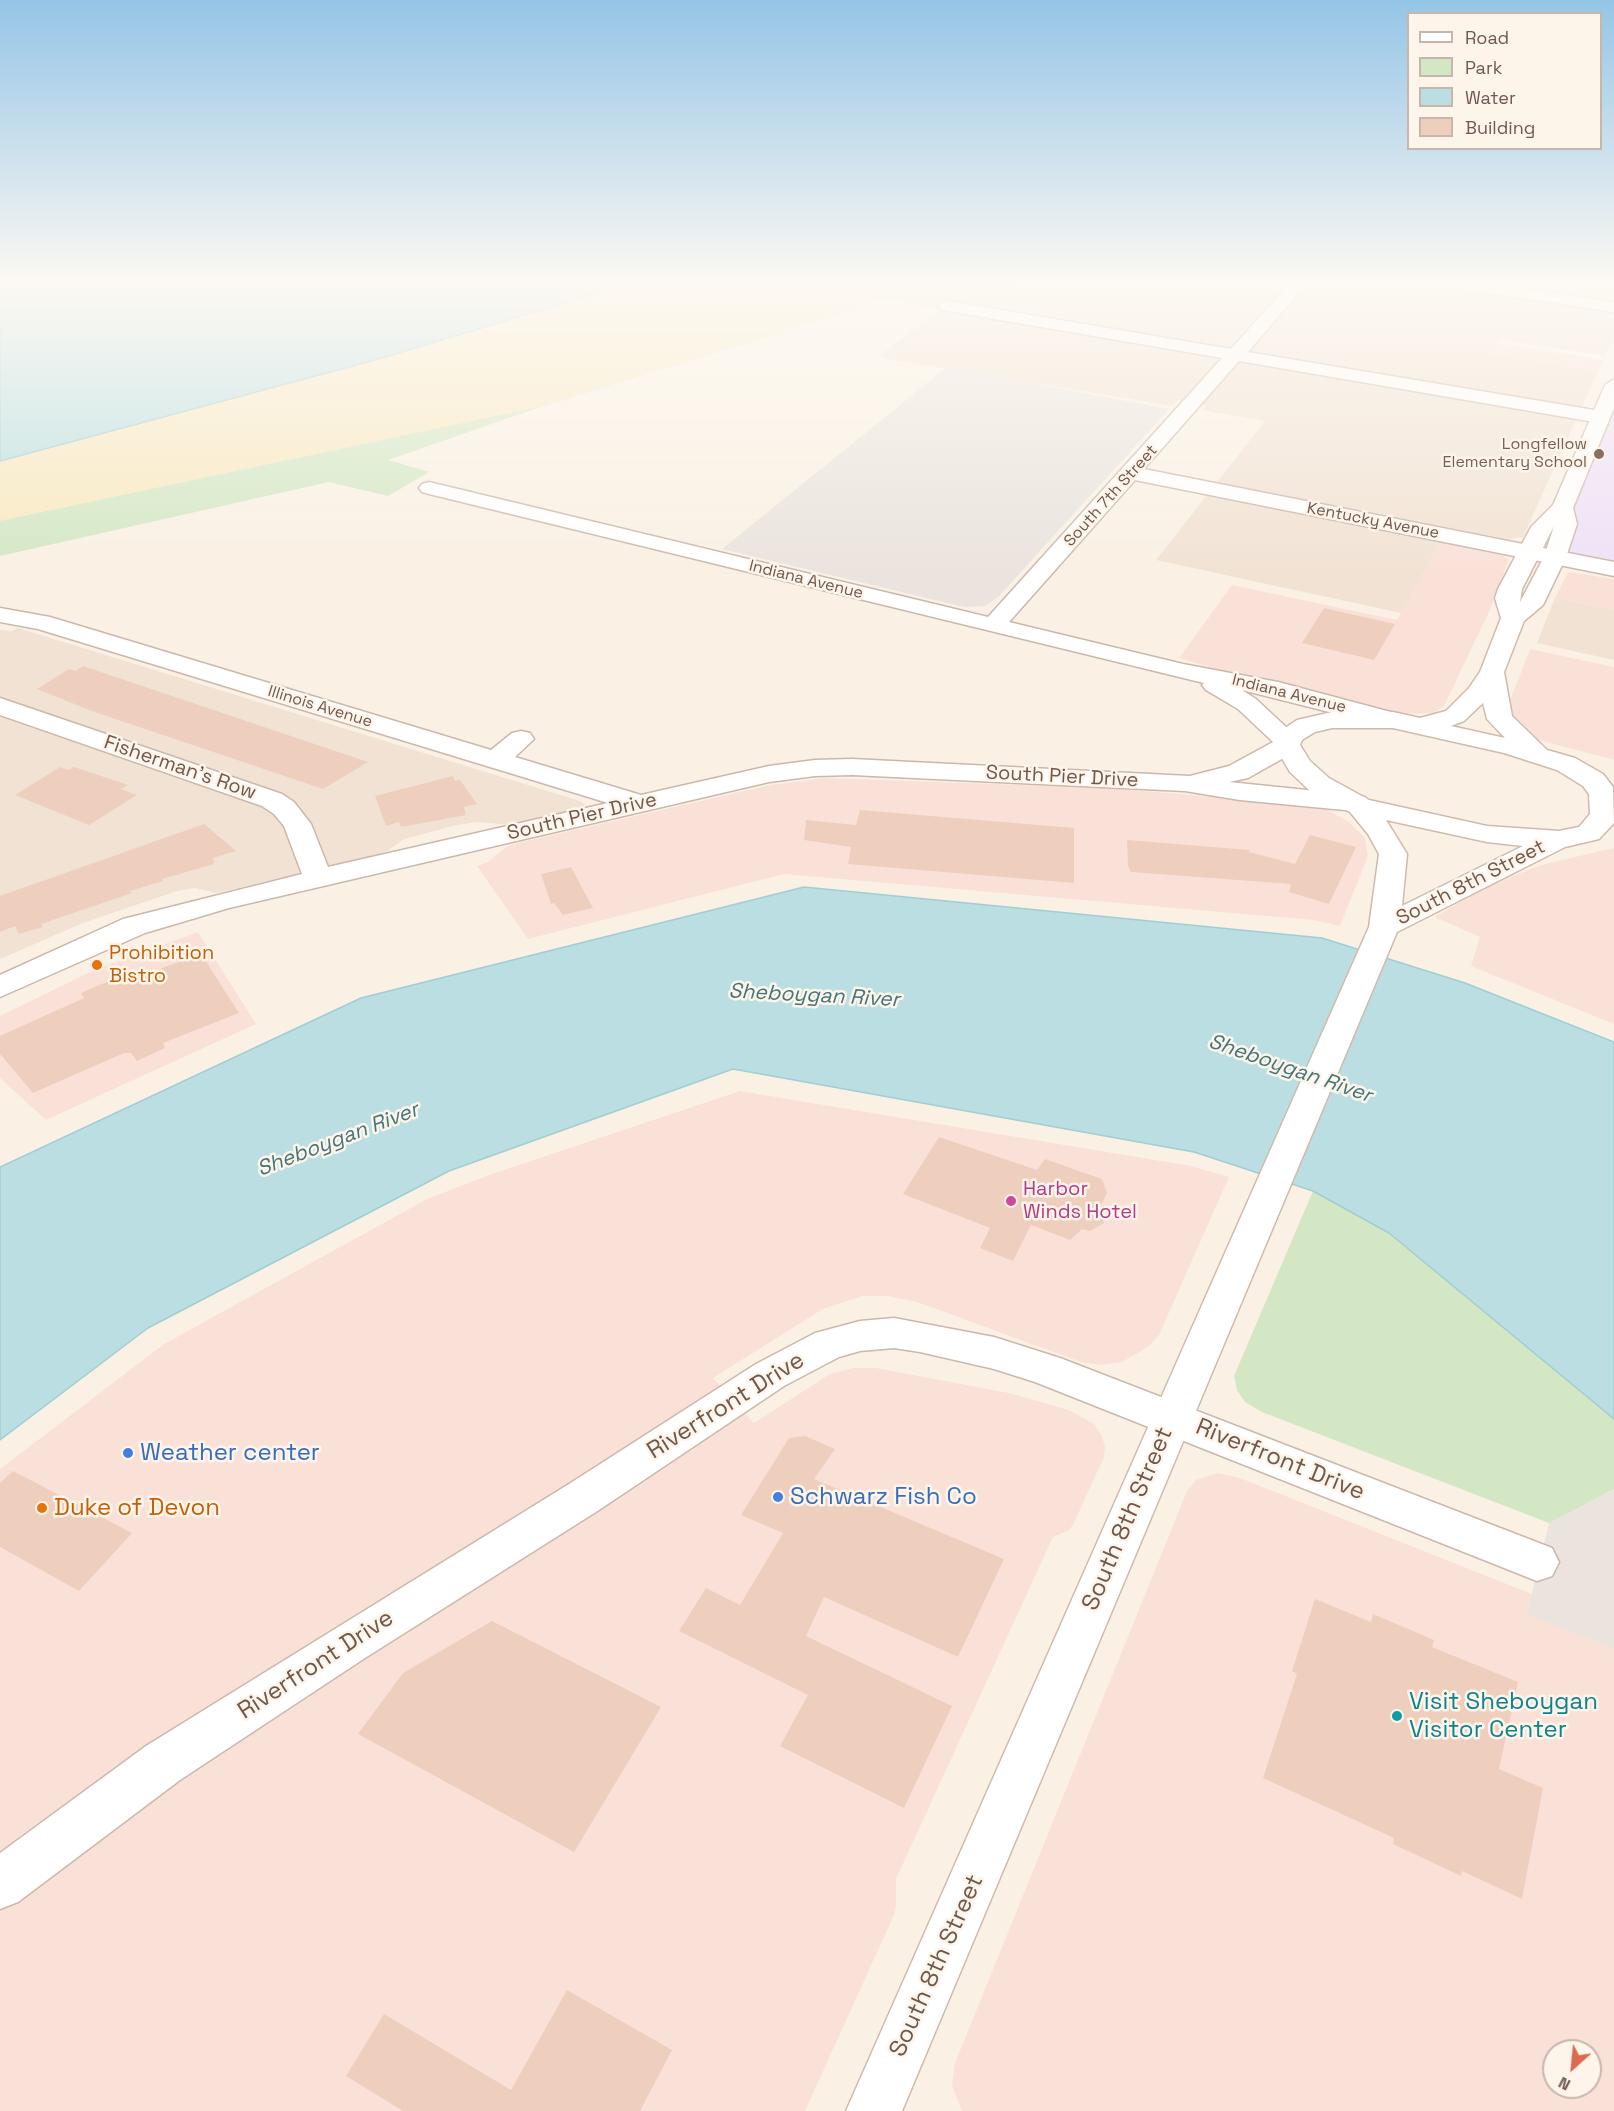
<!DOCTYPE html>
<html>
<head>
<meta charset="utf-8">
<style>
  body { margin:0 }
  #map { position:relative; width:1614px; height:2111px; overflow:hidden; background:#faf1e4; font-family:"Space Grotesk",sans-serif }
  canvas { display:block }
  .legend { position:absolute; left:1407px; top:12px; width:195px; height:138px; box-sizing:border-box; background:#fef5ea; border:2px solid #c6b6ab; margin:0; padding:8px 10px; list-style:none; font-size:18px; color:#71574c }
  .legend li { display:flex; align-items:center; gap:12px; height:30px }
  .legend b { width:30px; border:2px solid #c6b6ab }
  .north { position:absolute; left:1542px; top:2039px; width:60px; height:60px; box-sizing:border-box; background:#fef5ea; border:2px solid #c6b6ab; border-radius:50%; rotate:207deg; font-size:16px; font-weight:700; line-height:24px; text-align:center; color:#71574c }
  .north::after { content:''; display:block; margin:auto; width:21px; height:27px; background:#dc6a51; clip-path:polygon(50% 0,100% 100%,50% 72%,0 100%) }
</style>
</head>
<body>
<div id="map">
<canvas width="1614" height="2111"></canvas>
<ul class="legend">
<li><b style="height:8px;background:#fff"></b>Road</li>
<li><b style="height:16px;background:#d3e7c4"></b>Park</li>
<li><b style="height:16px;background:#badee2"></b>Water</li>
<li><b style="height:16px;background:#eecfbe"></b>Building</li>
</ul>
<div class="north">N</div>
</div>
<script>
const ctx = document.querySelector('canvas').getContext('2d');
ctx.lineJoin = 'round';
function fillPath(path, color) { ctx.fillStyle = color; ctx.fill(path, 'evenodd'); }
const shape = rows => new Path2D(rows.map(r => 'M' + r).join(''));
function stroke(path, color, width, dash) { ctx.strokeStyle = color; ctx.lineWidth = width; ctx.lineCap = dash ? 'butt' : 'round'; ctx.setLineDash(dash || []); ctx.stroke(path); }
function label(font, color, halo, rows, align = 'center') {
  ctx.font = font + ' "Space Grotesk",sans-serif'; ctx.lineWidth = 5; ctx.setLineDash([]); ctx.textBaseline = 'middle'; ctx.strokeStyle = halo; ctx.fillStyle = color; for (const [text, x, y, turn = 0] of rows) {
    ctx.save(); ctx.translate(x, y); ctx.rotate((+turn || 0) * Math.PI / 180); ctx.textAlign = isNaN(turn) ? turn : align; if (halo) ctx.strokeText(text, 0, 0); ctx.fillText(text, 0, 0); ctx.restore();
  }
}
fillPath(shape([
  [1027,283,1428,283,1614,311,1614,336,1605,356,1499,339,1491,354,1598,371,1523,537,1507,539,1448,528,1401,613,1156,560,1265,421,1203,410,1207,405,1178,400,1172,406,877,357,941,309,984,317],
  [1555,598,1614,610,1614,660,1537,643],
  [18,628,580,801,585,805,575,812,515,825,476,822,457,825,404,839,383,854,216,893,195,888,177,891,83,923,0,959,0,630,12,631]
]), '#f1e2d3');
fillPath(shape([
  [1497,343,1603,360,1598,371,1490,354],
  [1440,542,1502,555,1509,560,1489,612,1444,706,1434,713,1400,714,1241,677,1179,658,1232,585,1397,620],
  [1568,572,1614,579,1614,610,1555,598],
  [1530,649,1614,667,1614,760,1535,739,1514,722,1508,706],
  [825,778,1105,788,1294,803,1328,810,1349,822,1365,838,1368,856,1340,926,1313,920,784,874,528,939,477,866,488,862,506,847,518,843,770,785],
  [1614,848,1614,1024,1471,966,1480,937,1435,917,1477,892,1512,876,1545,864],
  [198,932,256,1024,46,1120,0,1078,0,1016,92,971],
  [740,1091,1191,1166,1229,1177,1159,1335,1148,1347,1122,1362,1101,1365,1081,1362,917,1302,887,1296,863,1296,823,1309,713,1378,754,1423,830,1374,853,1368,876,1368,1009,1393,1069,1410,1094,1424,1102,1436,1105,1447,1104,1457,1073,1525,1068,1531,1053,1537,896,1879,896,1907,894,1915,805,2111,0,2111,0,1469,164,1344,427,1199,492,1174],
  [1218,1473,1240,1478,1532,1594,1528,1614,1614,1649,1614,2111,962,2111,952,2086,955,2063,1187,1491,1196,1480],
  [1554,2051,1590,2051,1590,2087,1554,2087]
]), '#fae1d8');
fillPath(shape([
  [1473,283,1614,283,1614,304,1607,303],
  [947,367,1169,409,999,596,985,606,964,607,722,549],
  [1614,1489,1614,1649,1527,1614,1549,1523]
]), '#eae3de');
fillPath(shape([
  [1614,385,1614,569,1555,557]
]), '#eee1f7');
fillPath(shape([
  [632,283,1027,283,996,308,953,301,941,309,880,298,835,316,543,406,388,460,429,472,388,496,329,482,0,556,0,461],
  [1313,1191,1389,1233,1614,1419,1614,1489,1549,1523,1262,1412,1245,1402,1237,1390,1234,1376]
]), '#d3e7c4');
fillPath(shape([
  [632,283,918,283,835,316,543,406,0,521,0,461,375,360]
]), '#f8e9c1');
const water = shape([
  [0,283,632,283,375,360,0,461,0,283],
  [804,887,1322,938,1465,983,1614,1042,1614,1419,1389,1233,1313,1191,1194,1152,733,1069,449,1171,148,1328,0,1440,0,1167,361,998,804,887]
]);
fillPath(water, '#badee2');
stroke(water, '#a1ced3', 1.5);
fillPath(shape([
  [1324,608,1395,624,1374,660,1302,643],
  [83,666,368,762,323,789,92,711,37,689,69,669,76,671],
  [60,767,68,770,74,767,128,785,121,789,137,795,89,825,15,795],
  [453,776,455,781,460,780,477,804,464,807,466,815,401,827,399,822,386,826,375,796],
  [860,810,1074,828,1074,883,848,864,851,847,804,840,806,820,856,825],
  [204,824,236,851,213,858,214,864,162,879,163,881,130,891,132,893,41,924,43,927,19,934,15,926,0,932,0,896],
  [1310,835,1356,847,1329,904,1289,892,1291,884,1131,872,1128,866,1127,840,1250,850,1249,852,1295,864],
  [571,867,593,908,563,915,554,903,551,904,541,874],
  [201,954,239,1013,163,1043,165,1048,137,1061,131,1053,124,1053,33,1093,0,1054,0,1036,84,998,81,993,118,977,123,982],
  [939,1137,1037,1170,1045,1159,1102,1179,1107,1193,1100,1207,1104,1223,1090,1231,1082,1229,1070,1240,1031,1225,1013,1261,980,1248,990,1228,903,1194],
  [805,1436,835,1449,814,1479,1004,1559,958,1657,824,1597,806,1636,952,1706,904,1808,780,1746,808,1695,679,1631,706,1588,740,1605,783,1533,741,1515,789,1438],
  [13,1471,132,1533,79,1591,0,1547,0,1483],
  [1315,1599,1371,1622,1373,1614,1434,1640,1432,1647,1518,1682,1499,1769,1543,1788,1522,1899,1462,1871,1461,1876,1393,1844,1394,1838,1263,1778,1297,1674,1292,1671],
  [492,1621,661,1707,574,1852,358,1734,403,1673],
  [567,1990,672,2050,640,2111,403,2111,346,2076,384,2014,511,2090]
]), '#eecfbe');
const street = shape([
  [1290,283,1307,283,1248,352,1600,411,1610,417,1600,423,1239,361,1144,469,1614,562,1614,576,1135,480,1009,622,1183,664,1278,682,1402,715,1406,720,1402,725,1393,728,1242,690,1256,699,1301,741,1296,751,1248,778,1229,782,1355,795,1365,797,1369,803,1365,809,1355,811,1240,800,1185,791,852,775,815,776,769,782,229,908,145,933,0,997,0,975,123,919,302,874,284,826,274,814,262,806,0,715,0,698,282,794,294,802,311,824,328,867,608,803,38,629,0,622,0,608,50,617,491,750,512,733,521,731,530,733,534,739,515,757,641,795,769,766,815,760,852,759,1190,776,1229,766,1273,742,1238,709,1206,690,1202,685,1204,683,429,494,422,492,419,488,422,484,429,482,988,617,1222,358,948,311,942,310,939,306,942,302,948,301,1231,349,1290,283],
  [1445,283,1486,283,1614,302,1614,312,1453,288,1445,283],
  [894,1318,994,1337,1060,1358,1552,1548,1559,1562,1552,1576,1537,1581,1035,1382,994,1369,920,1352,894,1348,860,1351,839,1357,784,1386,599,1510,365,1658,180,1780,18,1902,0,1909,0,1853,146,1746,569,1484,756,1364,815,1333,860,1321,894,1318]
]);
const secondary = shape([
  [1614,379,1614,408,1573,508,1577,524,1566,557,1543,605,1524,621,1504,672,1512,716,1547,750,1575,758,1603,774,1613,787,1614,823,1599,839,1565,847,1397,932,902,2111,846,2111,1369,927,1379,854,1368,834,1350,812,1309,790,1290,772,1274,745,1282,730,1297,720,1332,712,1363,711,1393,712,1420,718,1446,711,1469,688,1480,672,1501,618,1495,598,1498,589,1531,527,1553,505,1605,385,1614,379],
  [1554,526,1544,557,1520,602,1522,589,1554,526],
  [1483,703,1487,719,1505,738,1451,726,1464,721,1483,703],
  [1332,728,1393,728,1504,753,1557,770,1583,786,1589,794,1590,814,1579,827,1559,831,1487,826,1369,800,1329,778,1310,761,1300,745,1302,740,1315,732,1332,728],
  [1386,820,1487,842,1523,846,1402,906,1407,854,1386,820]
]);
stroke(street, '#cbb8ab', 3);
stroke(secondary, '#d0baac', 3);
fillPath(street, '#fff');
fillPath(secondary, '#fff');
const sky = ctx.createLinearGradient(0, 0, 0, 578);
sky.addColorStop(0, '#95c5e6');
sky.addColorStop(0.49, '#fdf9f3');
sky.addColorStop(1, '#fdf9f300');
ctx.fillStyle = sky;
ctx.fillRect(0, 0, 1614, 578);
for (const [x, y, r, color] of [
  [1599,454,6,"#8d6e63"],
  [97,965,6,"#e8710a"],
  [1011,1201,6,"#d1479c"],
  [128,1453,6,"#3f7fe0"],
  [778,1497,6,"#3f7fe0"],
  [42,1508,6,"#e8710a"],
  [1397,1716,6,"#0f9aa8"]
]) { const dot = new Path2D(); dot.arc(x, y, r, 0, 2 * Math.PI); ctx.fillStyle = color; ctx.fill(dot); stroke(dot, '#fef5ea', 2); }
label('16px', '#785e54', '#fef5ea', [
  ["Longfellow",1587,445],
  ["Elementary School",1587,463]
], 'right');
label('16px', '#71574c', '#fef5ea', [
  ["South 7th Street",1111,496,-48],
  ["Kentucky Avenue",1373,521,11],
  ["Indiana Avenue",806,580,14],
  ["Indiana Avenue",1289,694,14],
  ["Illinois Avenue",320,707,17]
]);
label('20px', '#71574c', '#fef5ea', [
  ["Fisherman's Row",180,768,19],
  ["South Pier Drive",1062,777,3],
  ["South Pier Drive",582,817,-13],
  ["South 8th Street",1471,883,-27]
]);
label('20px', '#c56008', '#fef5ea', [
  ["Prohibition",109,954],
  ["Bistro",109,977]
], 'left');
label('20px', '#b23c85', '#fef5ea', [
  ["Harbor",1023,1190],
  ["Winds Hotel",1023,1213]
], 'left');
label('italic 21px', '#44757c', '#fef5ea', [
  ["Sheboygan River",814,996,3],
  ["Sheboygan River",1290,1069,19],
  ["Sheboygan River",338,1140,-21]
]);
label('24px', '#71574c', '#fef5ea', [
  ["Riverfront Drive",726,1406,-32],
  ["Riverfront Drive",1280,1460,22],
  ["South 8th Street",1128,1519,-67],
  ["Riverfront Drive",316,1665,-33],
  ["South 8th Street",937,1966,-66]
]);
label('24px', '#366cbe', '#fef5ea', [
  ["Weather center",140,1453],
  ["Schwarz Fish Co",790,1497]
], 'left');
label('24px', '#c56008', '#fef5ea', [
  ["Duke of Devon",54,1508]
], 'left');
label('24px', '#0d838f', '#fef5ea', [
  ["Visit Sheboygan",1409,1702],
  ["Visitor Center",1409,1730]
], 'left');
</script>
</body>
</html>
